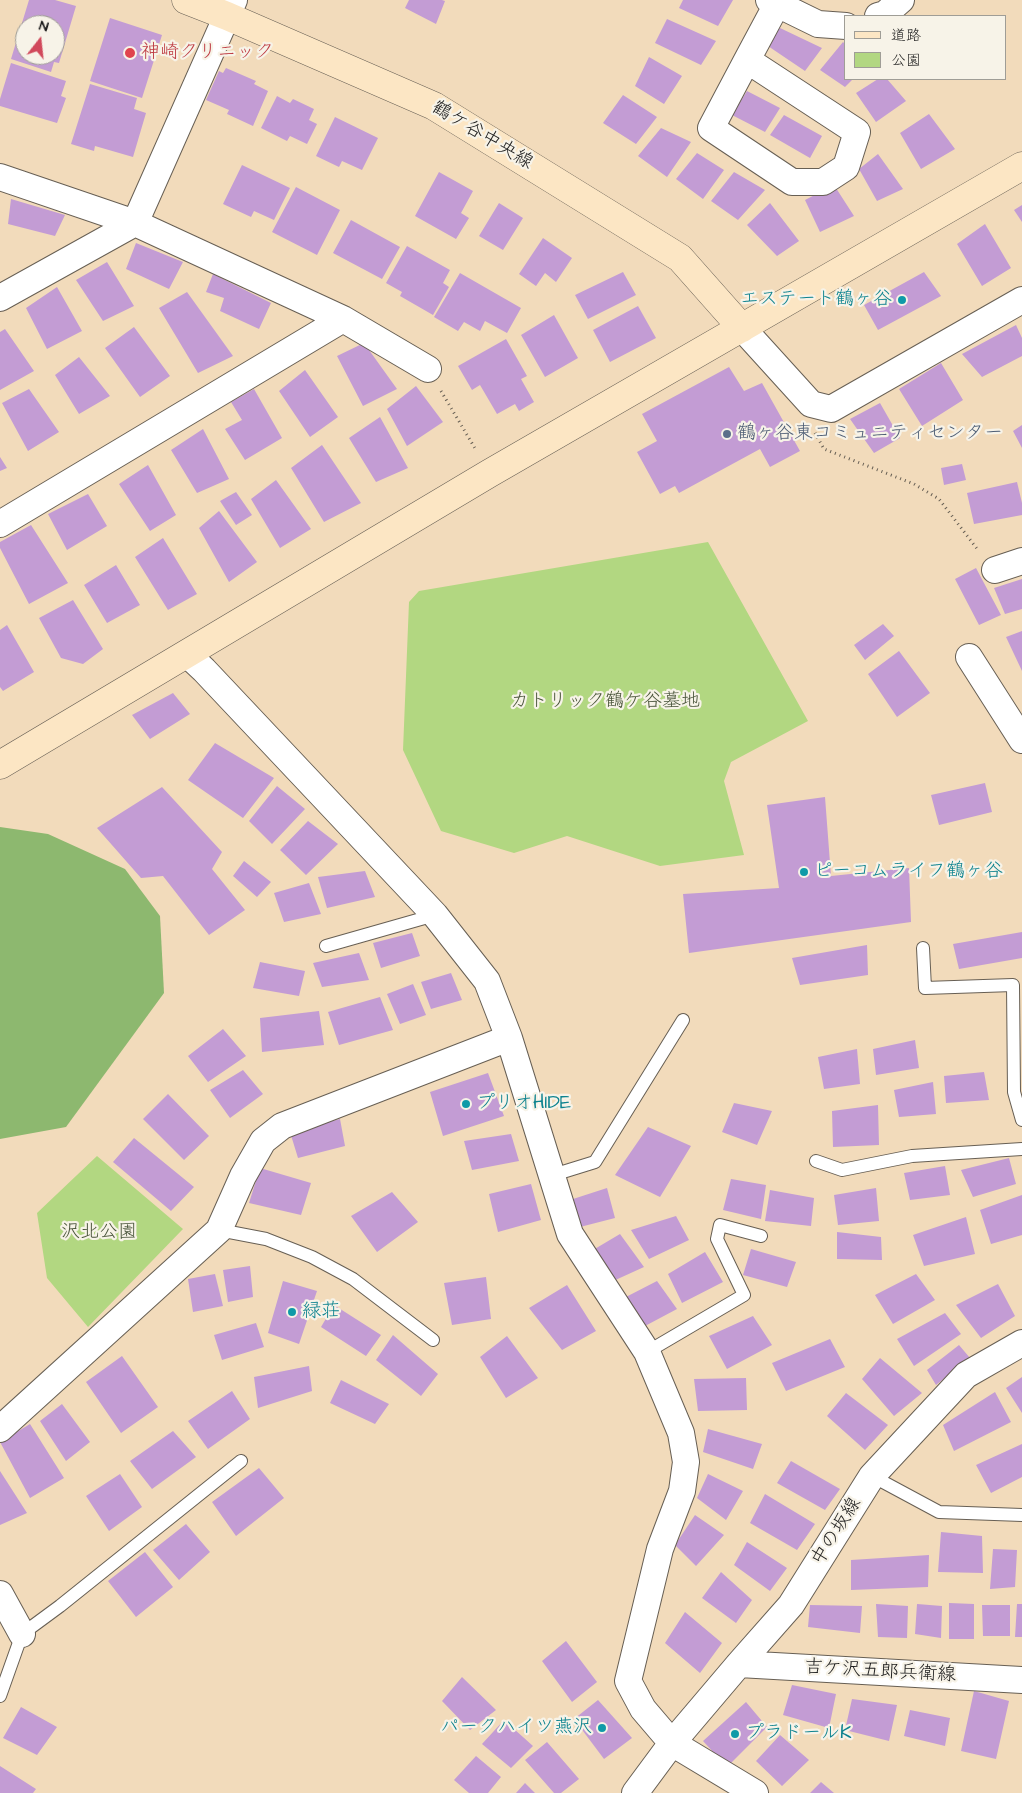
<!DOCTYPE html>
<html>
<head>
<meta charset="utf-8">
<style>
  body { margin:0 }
  #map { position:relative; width:1022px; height:1793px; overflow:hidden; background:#f2dbbb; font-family:"Architects Daughter","Klee One",sans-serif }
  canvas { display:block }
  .legend { position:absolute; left:844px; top:15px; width:162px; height:65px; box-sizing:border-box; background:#f7f3e8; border:1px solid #9f9d96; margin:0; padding:6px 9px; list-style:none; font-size:15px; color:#1c1c1c }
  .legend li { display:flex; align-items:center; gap:10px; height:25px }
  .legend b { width:25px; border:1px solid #9f9d96 }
  .north { position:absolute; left:15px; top:15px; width:50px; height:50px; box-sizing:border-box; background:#f7f3e8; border:1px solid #9f9d96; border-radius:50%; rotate:16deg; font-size:14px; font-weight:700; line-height:20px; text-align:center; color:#1c1c1c }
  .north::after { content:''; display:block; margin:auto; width:18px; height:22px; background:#d1495b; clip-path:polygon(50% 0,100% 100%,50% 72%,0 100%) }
</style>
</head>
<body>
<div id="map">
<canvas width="1022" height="1793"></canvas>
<ul class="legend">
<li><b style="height:6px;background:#fce6c4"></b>道路</li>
<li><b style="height:14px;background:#b2d781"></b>公園</li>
</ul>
<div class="north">N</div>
</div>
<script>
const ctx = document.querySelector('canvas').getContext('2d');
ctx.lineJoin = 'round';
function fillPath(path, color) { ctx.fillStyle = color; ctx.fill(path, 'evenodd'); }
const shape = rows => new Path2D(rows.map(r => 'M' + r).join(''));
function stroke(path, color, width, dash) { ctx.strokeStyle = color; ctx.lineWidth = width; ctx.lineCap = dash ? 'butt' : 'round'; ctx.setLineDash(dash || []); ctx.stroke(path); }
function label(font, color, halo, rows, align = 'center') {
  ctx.font = font + ' "Architects Daughter","Klee One",sans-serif'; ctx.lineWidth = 4.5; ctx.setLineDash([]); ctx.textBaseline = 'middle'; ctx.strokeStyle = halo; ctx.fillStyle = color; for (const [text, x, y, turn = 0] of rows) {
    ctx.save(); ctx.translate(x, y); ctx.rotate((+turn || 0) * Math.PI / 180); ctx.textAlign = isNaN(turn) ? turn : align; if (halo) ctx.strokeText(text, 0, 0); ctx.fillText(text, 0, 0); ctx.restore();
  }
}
fillPath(shape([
  [708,542,808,721,731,762,724,781,744,855,660,866,567,836,514,853,441,831,403,750,409,602,419,591],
  [97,1156,183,1229,88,1327,47,1278,37,1213]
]), '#b2d781');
fillPath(shape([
  [0,827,48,834,125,869,160,916,164,993,66,1127,0,1139]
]), '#8db86f');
fillPath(shape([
  [29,0,55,0,76,6,59,63,54,62,51,72,11,59],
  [25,25,55,25,55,55,25,55],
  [409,0,442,0,445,1,436,24,405,8],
  [683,0,733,0,718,26,679,8],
  [110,18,162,35,142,98,90,81],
  [667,19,716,41,701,65,655,43],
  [780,28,822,48,805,71,765,44],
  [843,42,846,45,846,79,853,79,845,87,820,70],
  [649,57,682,76,664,104,635,86],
  [11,63,66,81,61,96,66,98,57,123,0,106,0,99],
  [226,68,256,81,254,84,268,91,253,126,227,114,229,110,206,100,219,71,223,73],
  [878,79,887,79,906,101,876,122,856,93],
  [90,84,137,98,134,109,146,113,133,157,95,146,94,151,71,144],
  [747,91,780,108,765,132,732,115],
  [623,95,657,117,636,144,603,123],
  [277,96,290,103,293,99,314,109,309,120,317,124,307,144,290,136,287,141,261,128],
  [929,114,955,149,921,169,900,133],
  [784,115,822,136,810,158,770,135],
  [335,117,378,138,362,170,342,161,339,167,316,156],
  [661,128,691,142,667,177,638,156],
  [697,153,724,170,703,199,676,179],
  [878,154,903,189,877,201,859,169],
  [242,165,290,188,274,220,254,211,251,217,223,204],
  [439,172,473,191,461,213,469,218,456,239,415,216],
  [734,172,765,190,738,220,711,201],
  [834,185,854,216,820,232,805,200],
  [296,187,340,210,317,255,272,232],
  [11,199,65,215,55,236,8,224],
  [499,203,523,218,503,250,479,236],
  [770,203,799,241,777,256,747,225],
  [1022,205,1022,222,1014,210],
  [351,220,400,247,382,279,333,253],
  [985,224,1011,268,982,286,957,244],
  [543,238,572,258,556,282,545,273,536,286,519,274],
  [136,243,183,262,169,289,126,269],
  [407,246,450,270,443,283,449,287,433,315,400,296,402,292,386,283],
  [107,262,134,306,103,321,76,280],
  [623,272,636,295,588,319,575,295],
  [924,272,941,296,878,330,864,305],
  [460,273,521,308,507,333,485,321,480,331,464,322,458,331,434,317],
  [213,274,271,303,259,329,220,311,224,298,206,292],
  [57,287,82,331,47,349,26,308],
  [187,292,233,356,198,373,159,308],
  [638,306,656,338,610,362,593,330],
  [554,315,578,358,545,377,521,335],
  [1016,325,1022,338,1022,356,982,377,962,354],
  [134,327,170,376,140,397,105,348],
  [5,329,34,371,0,390,0,332],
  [506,339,527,376,521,379,534,402,519,411,515,404,497,414,480,385,472,390,458,366],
  [364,343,397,389,363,406,337,356],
  [79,357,110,396,79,414,55,375],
  [941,363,963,400,922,426,899,389],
  [729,367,744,391,762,383,800,451,770,467,760,449,679,493,675,486,660,494,637,452,657,441,642,414],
  [305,370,338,417,310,437,279,391],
  [416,386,443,422,407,446,387,409],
  [29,389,59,432,28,451,2,403],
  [254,389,282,438,245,460,225,429,242,420,231,402],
  [880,403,900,438,874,453,850,419],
  [380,417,408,468,376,482,349,438],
  [1022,425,1022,448,1013,431],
  [203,429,229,479,197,493,171,450],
  [322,445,361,503,324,522,291,468],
  [0,457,7,468,0,471],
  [962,464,966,480,944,485,941,468],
  [148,465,176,515,150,531,119,484],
  [276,480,311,529,280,548,251,499],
  [1017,482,1022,503,1022,515,974,524,967,493],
  [236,492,252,515,236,525,220,501],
  [88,494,107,526,67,550,48,514],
  [219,511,257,562,229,582,199,528],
  [31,525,68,583,29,604,0,548,0,542],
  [163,538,197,594,168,610,135,557],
  [116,565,140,605,107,623,84,585],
  [976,568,1001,615,979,625,955,579],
  [1022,579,1022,609,1005,614,994,588],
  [73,600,103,649,83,664,61,658,39,618],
  [883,624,894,636,865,660,854,645],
  [7,625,34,672,3,691,0,687,0,630],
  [1022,631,1022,671,1006,637],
  [899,651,930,693,897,717,868,674],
  [173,693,190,714,150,739,132,715],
  [215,743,274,778,243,818,188,780],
  [985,783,992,812,939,825,931,795],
  [277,786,305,809,272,844,249,821],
  [162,787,222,852,212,869,245,910,209,935,163,876,141,878,97,828],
  [825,797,831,876,909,868,911,922,689,953,683,894,779,888,767,805],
  [308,821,338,844,306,875,280,850],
  [244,861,271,882,257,897,233,876],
  [365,871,375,897,327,908,318,877],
  [309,883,321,914,284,922,274,893],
  [1022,932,1022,958,959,969,953,944],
  [412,933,420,956,381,968,373,943],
  [867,945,868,975,800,985,792,958],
  [359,953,369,980,322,987,313,963],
  [260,962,305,971,299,996,253,988],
  [451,973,462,1000,431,1009,421,982],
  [413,984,426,1015,400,1024,387,994],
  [380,997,393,1030,339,1045,328,1012],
  [319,1011,324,1045,262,1052,260,1018],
  [223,1029,246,1056,208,1082,188,1056],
  [915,1040,919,1068,876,1075,873,1049],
  [857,1049,860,1084,824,1089,818,1057],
  [243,1070,263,1094,230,1118,210,1090],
  [984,1072,989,1100,946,1103,944,1076],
  [488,1073,504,1116,443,1136,430,1092],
  [933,1082,936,1114,899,1117,894,1090],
  [168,1094,209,1136,184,1160,143,1119],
  [734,1103,772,1111,757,1145,722,1132],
  [878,1105,879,1145,833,1147,832,1111],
  [340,1119,345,1146,298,1158,290,1132],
  [648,1127,691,1146,660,1197,615,1175],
  [511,1134,519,1161,472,1170,464,1141],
  [134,1138,194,1187,171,1211,113,1162],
  [1009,1158,1016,1184,973,1197,961,1170],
  [945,1166,950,1195,910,1200,904,1173],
  [260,1168,311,1183,301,1215,249,1203],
  [731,1179,766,1185,761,1219,723,1210],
  [531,1184,541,1220,498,1232,489,1194],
  [607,1188,615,1218,580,1227,570,1200],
  [876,1188,879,1221,838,1225,834,1195],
  [770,1190,814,1198,811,1226,765,1221],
  [392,1192,418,1222,377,1252,351,1216],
  [1022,1195,1022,1235,991,1244,980,1210],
  [676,1216,689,1240,649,1259,631,1230],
  [966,1217,975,1254,924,1266,913,1235],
  [837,1232,881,1237,882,1260,837,1259],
  [620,1234,644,1267,611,1282,593,1250],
  [751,1249,796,1262,787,1287,743,1275],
  [705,1252,723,1282,682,1303,668,1274],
  [250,1266,253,1297,228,1302,223,1270],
  [215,1274,223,1306,193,1312,188,1279],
  [916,1274,935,1300,893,1324,875,1295],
  [486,1277,491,1319,452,1325,444,1283],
  [283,1281,317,1291,299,1344,268,1333],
  [657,1281,677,1309,645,1326,624,1298],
  [998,1284,1015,1316,981,1338,956,1305],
  [567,1285,596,1331,562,1350,529,1308],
  [334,1305,381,1335,366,1356,321,1327],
  [945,1313,961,1334,914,1366,897,1339],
  [753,1316,772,1345,727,1369,709,1336],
  [256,1323,264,1347,222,1360,214,1335],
  [393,1335,438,1374,421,1396,376,1360],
  [507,1336,538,1378,506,1398,480,1357],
  [830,1339,845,1367,786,1391,772,1363],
  [959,1345,970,1358,936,1385,927,1370],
  [122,1356,158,1407,121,1433,86,1382],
  [880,1358,922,1393,894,1416,862,1379],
  [309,1366,312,1391,258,1408,254,1377],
  [1022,1377,1022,1413,1006,1388],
  [746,1378,747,1410,698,1411,694,1379],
  [341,1380,389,1404,375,1424,330,1403],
  [232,1391,250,1419,208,1449,188,1421],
  [995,1392,1011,1422,954,1451,943,1425],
  [846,1393,888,1425,865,1450,827,1416],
  [62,1404,90,1442,66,1461,40,1421],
  [30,1424,64,1478,30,1498,0,1442],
  [708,1429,762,1444,753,1469,703,1452],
  [173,1431,196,1457,152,1489,130,1461],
  [1022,1444,1022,1477,991,1493,976,1465],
  [791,1461,840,1489,825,1510,777,1483],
  [259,1468,284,1498,236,1536,212,1502],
  [0,1471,27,1513,0,1525],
  [120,1474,142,1507,109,1531,86,1496],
  [708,1474,743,1491,726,1520,697,1498],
  [765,1494,815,1524,797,1550,750,1523],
  [695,1515,724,1535,696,1566,675,1545],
  [186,1524,210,1552,179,1580,153,1550],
  [941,1532,982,1536,983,1573,938,1572],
  [747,1542,787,1568,770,1591,734,1565],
  [993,1549,1017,1550,1015,1587,990,1589],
  [145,1552,173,1587,136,1617,108,1581],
  [929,1555,928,1587,851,1590,851,1560],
  [721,1572,752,1600,736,1623,702,1598],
  [949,1603,974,1604,974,1639,949,1639],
  [876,1604,908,1606,907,1638,878,1637],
  [917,1604,942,1606,941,1638,915,1634],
  [1017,1604,1022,1604,1022,1637,1015,1637],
  [810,1605,862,1606,860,1633,808,1627],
  [982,1605,1010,1605,1010,1636,983,1636],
  [685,1612,722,1643,700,1673,665,1643],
  [566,1641,597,1682,572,1702,542,1661],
  [462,1677,496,1710,470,1730,442,1701],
  [792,1685,836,1694,829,1728,783,1715],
  [974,1691,1009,1701,996,1759,961,1751],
  [852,1699,897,1705,889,1741,845,1730],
  [598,1700,632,1738,604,1759,574,1719],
  [746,1702,767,1727,727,1767,703,1741],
  [21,1707,57,1727,37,1755,3,1738],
  [910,1710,950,1718,945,1746,904,1736],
  [504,1720,533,1746,511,1768,482,1744],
  [780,1735,809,1760,782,1786,756,1761],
  [547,1742,579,1779,561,1793,554,1793,525,1760],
  [476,1756,501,1777,488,1793,469,1793,454,1780],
  [0,1766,36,1789,33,1793,0,1793],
  [821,1782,834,1793,810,1793],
  [525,1783,535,1793,516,1793]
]), '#c39cd4');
const lane = shape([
  [326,946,435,915],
  [923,948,925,988,1013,985,1014,1092,1022,1120],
  [816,1161,842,1170,912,1156,1022,1149],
  [553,1175,595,1162,683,1020],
  [219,1230,266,1239,312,1257,353,1279,433,1340],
  [647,1352,744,1295,717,1239,720,1225,761,1236],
  [872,1476,939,1512,1022,1515],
  [0,1696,22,1634,60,1606,241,1461]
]);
const street = shape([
  [769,0,818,24,846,26],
  [878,16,885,14,901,0],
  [747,60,857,132,846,167,823,182,792,182,711,128,747,60,777,4],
  [0,177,135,223,343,319,428,369],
  [0,298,135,223,234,0],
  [742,328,811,404,831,409,1022,300],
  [0,524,343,319],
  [995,570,1022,561],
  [187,654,204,670,435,915,487,981,509,1038,570,1234,647,1352,681,1433,686,1462,682,1491,660,1549,628,1681,643,1709,672,1743,755,1793],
  [969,657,1022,740],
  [0,1429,219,1230,243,1176,263,1141,282,1126,509,1038],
  [0,1594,22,1634],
  [739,1664,1022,1680],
  [635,1793,672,1743,739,1664,791,1605,872,1476,966,1375,1022,1343]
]);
const secondary = shape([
  [186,0,227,16,434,106,680,258,742,328],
  [0,765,490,473,1022,166]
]);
stroke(lane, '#675f54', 14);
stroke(street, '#675f54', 28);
stroke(secondary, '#675f54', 29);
stroke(shape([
  [441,391,476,450],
  [815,433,824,449,914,484,939,499,978,550]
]), '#675f54', 3, [1, 4]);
stroke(lane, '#fff', 12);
stroke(street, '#fff', 26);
stroke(secondary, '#fce6c4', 28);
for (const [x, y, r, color] of [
  [130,53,6,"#e0444e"],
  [902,300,5,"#0f9aa8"],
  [727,434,5,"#5c6f8a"],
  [804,872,5,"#0f9aa8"],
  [466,1104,5,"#0f9aa8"],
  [292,1312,5,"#0f9aa8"],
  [602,1728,5,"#0f9aa8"],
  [735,1734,5,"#0f9aa8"]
]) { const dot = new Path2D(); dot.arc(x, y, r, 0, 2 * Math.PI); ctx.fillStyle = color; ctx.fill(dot); stroke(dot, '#f7f3e8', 2); }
label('19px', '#be3a42', '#f7f3e8', [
  ["神崎クリニック",141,53]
], 'left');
label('19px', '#1c1c1c', '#f7f3e8', [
  ["鶴ケ谷中央線",482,136,31],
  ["中の坂線",837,1532,-58],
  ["吉ケ沢五郎兵衛線",880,1672,3]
]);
label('19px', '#0d838f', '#f7f3e8', [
  ["エステート鶴ヶ谷",892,300,"right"],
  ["ピーコムライフ鶴ヶ谷",814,872],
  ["プリオHIDE",476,1104],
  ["緑荘",302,1312],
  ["パークハイツ燕沢",592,1728,"right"],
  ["プラドールK",745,1734]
], 'left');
label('19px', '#4e5e75', '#f7f3e8', [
  ["鶴ヶ谷東コミュニティセンター",737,434]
], 'left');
label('19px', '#49543a', '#f7f3e8', [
  ["カトリック鶴ケ谷墓地",605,702],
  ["沢北公園",99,1233]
]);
</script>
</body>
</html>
